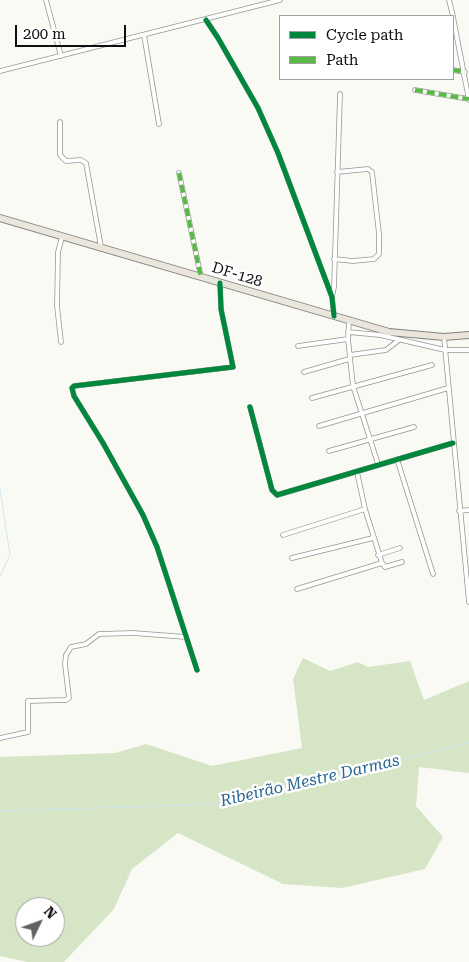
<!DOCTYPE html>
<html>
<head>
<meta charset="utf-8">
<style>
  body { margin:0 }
  #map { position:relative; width:469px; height:962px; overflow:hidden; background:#fafaf5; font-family:"Roboto Serif",serif }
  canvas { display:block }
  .legend { position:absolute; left:279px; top:15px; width:175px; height:65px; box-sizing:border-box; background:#fff; border:1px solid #9f9f9f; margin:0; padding:6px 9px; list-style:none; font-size:15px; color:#0f0f0f }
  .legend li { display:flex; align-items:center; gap:10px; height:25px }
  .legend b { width:25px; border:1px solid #9f9f9f }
  .north { position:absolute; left:15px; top:897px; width:50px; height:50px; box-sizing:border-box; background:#fff; border:1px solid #9f9f9f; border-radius:50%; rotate:48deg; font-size:14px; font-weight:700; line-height:20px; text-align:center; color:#0f0f0f }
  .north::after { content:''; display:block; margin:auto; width:18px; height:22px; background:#616160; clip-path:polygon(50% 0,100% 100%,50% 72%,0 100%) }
  .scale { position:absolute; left:15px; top:25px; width:111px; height:22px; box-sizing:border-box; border:2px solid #0f0f0f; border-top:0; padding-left:6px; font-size:15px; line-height:18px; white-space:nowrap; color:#0f0f0f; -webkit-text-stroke:4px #fff; paint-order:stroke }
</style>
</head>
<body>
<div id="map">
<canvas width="469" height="962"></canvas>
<ul class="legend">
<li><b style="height:6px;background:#00873e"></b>Cycle path</li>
<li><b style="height:6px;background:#58b947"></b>Path</li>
</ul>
<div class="north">N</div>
<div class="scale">200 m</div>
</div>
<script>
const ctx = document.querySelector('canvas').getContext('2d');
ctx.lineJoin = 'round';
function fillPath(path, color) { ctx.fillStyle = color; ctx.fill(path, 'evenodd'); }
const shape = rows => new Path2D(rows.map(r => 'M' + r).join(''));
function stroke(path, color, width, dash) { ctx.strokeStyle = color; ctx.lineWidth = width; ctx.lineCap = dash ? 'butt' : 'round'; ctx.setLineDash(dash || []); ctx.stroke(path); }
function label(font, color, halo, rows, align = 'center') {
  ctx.font = font + ' "Roboto Serif",serif'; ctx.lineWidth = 5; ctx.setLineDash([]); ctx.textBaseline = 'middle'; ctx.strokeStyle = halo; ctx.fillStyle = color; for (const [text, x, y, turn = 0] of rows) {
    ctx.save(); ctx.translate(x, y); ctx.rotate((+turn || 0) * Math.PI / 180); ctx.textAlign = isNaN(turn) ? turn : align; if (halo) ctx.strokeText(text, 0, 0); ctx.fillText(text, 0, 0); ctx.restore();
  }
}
fillPath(shape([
  [303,658,330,671,358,662,368,667,410,661,424,700,469,681,469,773,419,767,416,806,443,837,425,869,342,888,283,884,178,833,132,869,114,909,64,962,28,962,0,956,0,757,115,753,146,744,212,766,302,748,293,679],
  [25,907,55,907,55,937,25,937]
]), '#d6e5c6');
stroke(shape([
  [0,489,10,555,0,576],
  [0,811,223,804,469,743]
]), '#cfe6f1', 1);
const street = shape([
  [46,0,61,56],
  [449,0,453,16],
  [453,17,469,100],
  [206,20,218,38,258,108,278,153,332,297,334,316],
  [144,35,159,124],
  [453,70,465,72],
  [0,71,280,0],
  [415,90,469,99],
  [60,122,60,155,66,161,81,160,86,163,101,247],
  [179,173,201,277],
  [334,259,353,261,374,259,379,254,379,234,372,172,368,169,337,172],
  [332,297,334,287,340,94],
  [349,321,348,339,353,386,378,464],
  [348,332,380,335,445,350,469,350],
  [444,337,469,602],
  [61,342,57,306,58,252,62,237],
  [298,346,348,339],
  [350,355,386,350,399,340],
  [304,372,349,359],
  [312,398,432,365],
  [250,407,272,490,277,495,453,443],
  [319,426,448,388],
  [329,451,414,427],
  [397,459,433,574],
  [357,472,365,509,382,563,385,567,402,562],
  [459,511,469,510],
  [283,535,365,509],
  [378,555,400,548],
  [292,558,373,538],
  [297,589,382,563],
  [197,670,157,547,143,515,103,443,74,396,72,388,74,386,233,367,221,309,220,283],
  [0,738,28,732,28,701,66,700,69,698,65,664,66,655,71,647,86,644,99,634,133,633,186,637]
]);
const primary = shape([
  [0,218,389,332,444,337,469,335]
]);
stroke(street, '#959593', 5.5);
stroke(primary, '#828280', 8);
stroke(street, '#fefefe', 4);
stroke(primary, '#eae6dc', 6);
stroke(shape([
  [453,70,465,72],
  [415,90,469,99],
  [179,173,201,277]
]), '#58b947', 4, [8, 4]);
stroke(shape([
  [206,20,218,38,258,108,278,153,332,297,334,316],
  [250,407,272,490,277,495,453,443],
  [197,670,157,547,143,515,103,443,74,396,72,388,74,386,233,367,221,309,220,283]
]), '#00873e', 5);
label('15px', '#0f0f0f', '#fff', [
  ["DF-128",237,275,17]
]);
label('italic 16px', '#276691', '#fff', [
  ["Ribeirão Mestre Darmas",310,781,-13]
]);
</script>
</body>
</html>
